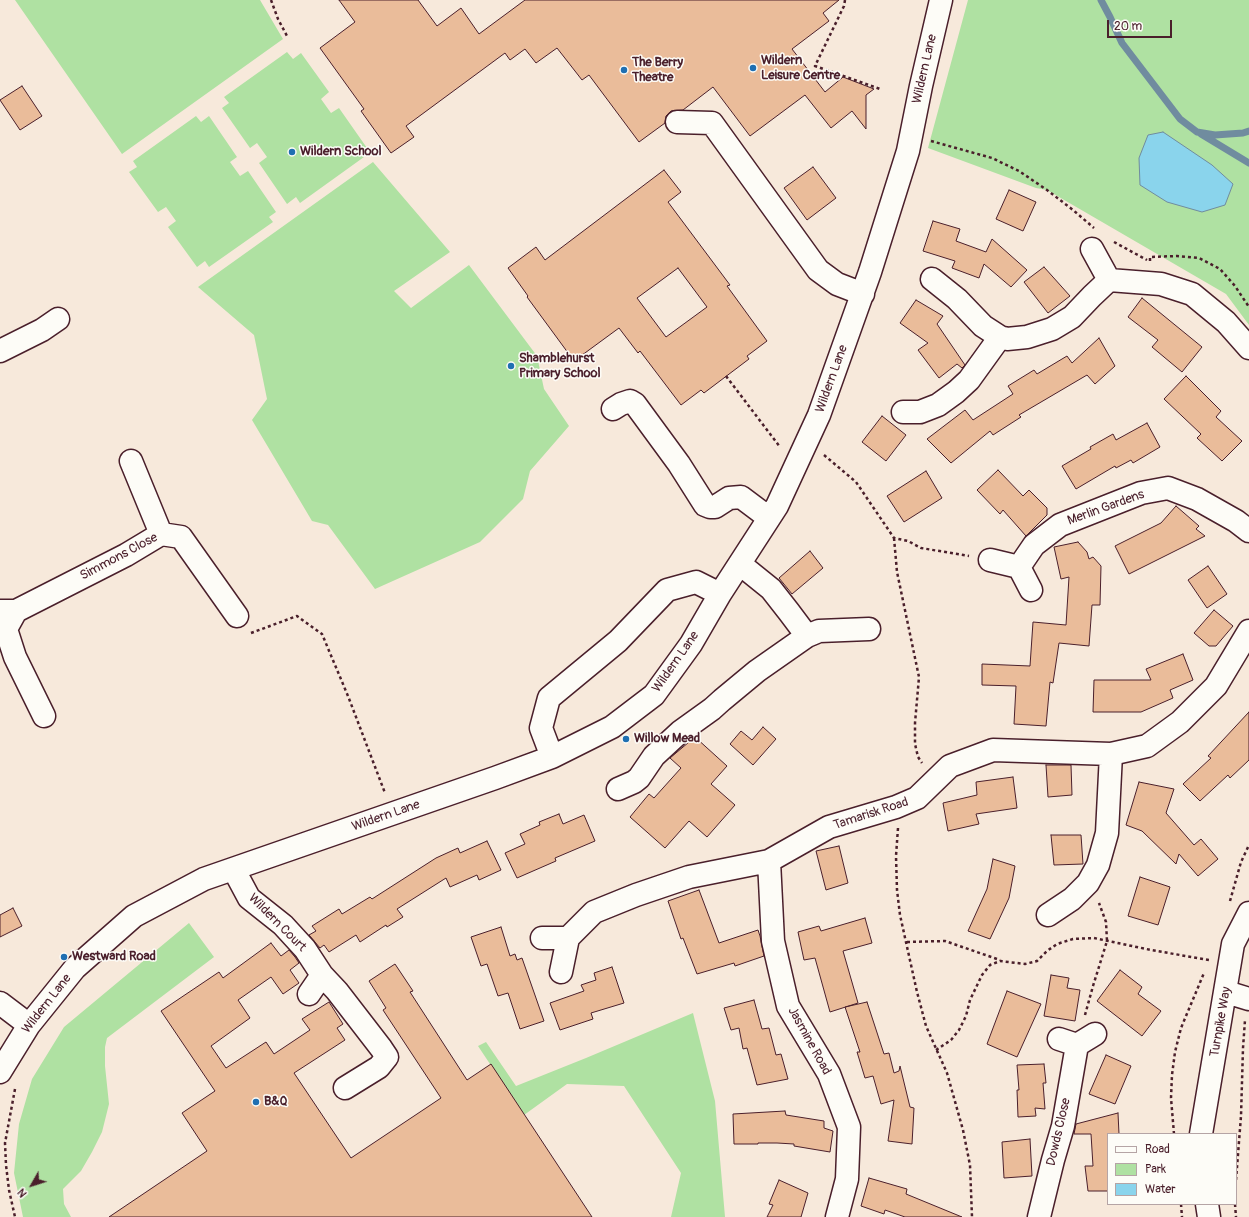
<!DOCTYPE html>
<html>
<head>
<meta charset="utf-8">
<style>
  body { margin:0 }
  #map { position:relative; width:1249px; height:1217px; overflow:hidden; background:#f7e9db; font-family:Pangolin,sans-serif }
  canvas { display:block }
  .legend { position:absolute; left:1107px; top:1133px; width:130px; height:72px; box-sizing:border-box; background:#fdfcf7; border:1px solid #b5a4a5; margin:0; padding:5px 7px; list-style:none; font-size:12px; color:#4a1f2b }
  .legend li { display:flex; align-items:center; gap:8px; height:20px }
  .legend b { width:20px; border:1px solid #b5a4a5 }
  .north { position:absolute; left:12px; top:1165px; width:40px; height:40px; -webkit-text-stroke:3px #fdfcf7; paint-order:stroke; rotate:231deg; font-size:11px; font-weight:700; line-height:16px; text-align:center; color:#4a1f2b }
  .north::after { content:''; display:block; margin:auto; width:14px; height:18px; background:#4a1f2b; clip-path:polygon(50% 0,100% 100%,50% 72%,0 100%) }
  .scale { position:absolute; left:1107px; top:20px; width:65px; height:18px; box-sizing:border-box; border:2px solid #4a1f2b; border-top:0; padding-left:5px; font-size:12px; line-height:14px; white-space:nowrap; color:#4a1f2b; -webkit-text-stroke:3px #fdfcf7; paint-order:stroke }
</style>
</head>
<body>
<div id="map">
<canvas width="1249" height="1217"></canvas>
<ul class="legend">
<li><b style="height:5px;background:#fdfcf7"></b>Road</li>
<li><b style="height:11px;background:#afe1a2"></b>Park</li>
<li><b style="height:11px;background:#8ad4ec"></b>Water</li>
</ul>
<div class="north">N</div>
<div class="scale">20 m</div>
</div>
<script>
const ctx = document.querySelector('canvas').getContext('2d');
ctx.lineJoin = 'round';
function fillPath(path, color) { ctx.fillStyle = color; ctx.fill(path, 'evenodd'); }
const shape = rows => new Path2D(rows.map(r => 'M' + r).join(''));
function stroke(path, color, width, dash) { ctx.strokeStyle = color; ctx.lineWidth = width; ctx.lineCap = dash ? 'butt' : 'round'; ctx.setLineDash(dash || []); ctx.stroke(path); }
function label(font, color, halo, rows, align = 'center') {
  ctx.font = font + ' Pangolin,sans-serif'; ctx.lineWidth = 3; ctx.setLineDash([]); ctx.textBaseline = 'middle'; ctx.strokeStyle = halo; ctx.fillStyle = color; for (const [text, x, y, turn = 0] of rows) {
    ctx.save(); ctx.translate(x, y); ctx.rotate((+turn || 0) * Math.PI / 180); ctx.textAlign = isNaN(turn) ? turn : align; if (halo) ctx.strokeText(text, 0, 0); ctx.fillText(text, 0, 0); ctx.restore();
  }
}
fillPath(shape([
  [15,0,260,0,283,39,122,154],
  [968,0,1249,0,1249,325,1226,294,1047,190,1036,188,928,148],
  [287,52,293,59,301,53,329,92,321,99,331,113,339,108,367,148,360,153,364,157,300,203,296,197,287,204,259,163,267,157,257,143,250,148,222,108,229,103,224,97],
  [196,116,201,122,209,116,237,157,230,162,240,176,248,171,276,212,269,217,273,222,209,267,205,261,197,267,168,227,176,221,166,207,158,212,129,172,137,167,133,161],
  [373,162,450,252,394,291,411,308,469,265,537,356,544,389,569,426,530,471,523,499,480,542,375,589,328,525,312,521,252,420,267,399,254,335,198,287],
  [189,923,214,957,107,1038,105,1047,105,1066,109,1104,102,1132,92,1152,81,1171,63,1189,64,1204,71,1217,23,1217,14,1173,19,1124,32,1079,64,1027],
  [693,1013,715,1101,725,1217,671,1217,681,1173,624,1086,567,1084,524,1115,478,1046,486,1042,516,1086,586,1058]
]), '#afe1a2');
const water = shape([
  [1163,132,1212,165,1233,184,1225,205,1202,212,1167,202,1140,185,1139,158,1148,135,1163,132]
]);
fillPath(water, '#8ad4ec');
stroke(water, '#708c9f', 1);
stroke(shape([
  [1101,0,1110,17,1122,43,1180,119,1197,132,1215,135,1243,133,1249,131],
  [1201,134,1249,163]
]), '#708c9f', 7);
const building = shape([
  [339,0,418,0,437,26,461,8,479,34,525,0,839,0,823,13,829,21,792,49,825,92,843,77,874,89,866,95,866,129,852,111,831,128,805,95,750,136,713,87,683,110,671,111,666,116,665,123,639,142,589,75,582,80,557,48,536,63,525,49,510,60,505,53,406,126,414,137,391,153,361,111,364,109,320,48,355,22,339,0],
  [22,86,42,116,20,130,0,100,22,86],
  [813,167,836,198,807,220,784,188,813,167],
  [664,170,681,192,668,202,730,285,727,286,767,341,747,356,749,359,704,393,701,390,681,405,640,351,638,353,619,328,574,361,527,297,528,296,508,268,536,247,545,260,664,170],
  [678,268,707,307,666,337,637,298,678,268],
  [1009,190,1036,202,1023,231,996,219,1009,190],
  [933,221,960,229,956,241,986,252,992,239,1027,270,1011,287,984,264,979,278,952,268,955,261,923,251,933,221],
  [1044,267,1070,296,1048,313,1024,282,1044,267],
  [1142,298,1202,347,1182,372,1152,347,1158,340,1128,317,1142,298],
  [916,300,943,316,937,324,965,365,962,368,957,364,939,378,918,350,928,343,900,323,916,300],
  [1099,338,1115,366,1095,384,1087,375,1019,415,1021,417,993,435,990,431,951,463,927,439,965,410,973,420,1013,394,1008,386,1034,370,1037,374,1067,356,1072,363,1099,338],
  [1186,376,1221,411,1216,417,1242,441,1222,461,1197,438,1201,434,1164,399,1186,376],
  [882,416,906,435,886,461,862,442,882,416],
  [1147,423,1160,447,1133,463,1131,460,1116,468,1115,466,1076,489,1062,466,1091,449,1090,447,1113,434,1116,440,1147,423],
  [998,470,1023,496,1029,490,1047,508,1047,515,1026,536,1003,510,1000,514,977,490,998,470],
  [926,471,942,498,904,522,887,496,926,471],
  [1176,506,1199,526,1196,529,1205,536,1129,574,1115,546,1161,523,1176,506],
  [1078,542,1087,552,1089,559,1093,557,1101,566,1100,605,1092,605,1089,646,1059,643,1053,683,1050,682,1046,726,1014,724,1016,686,982,685,982,664,1030,666,1033,622,1066,625,1069,577,1061,579,1054,547,1078,542],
  [810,551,823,568,792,594,779,578,810,551],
  [1208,566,1227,594,1207,608,1188,580,1208,566],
  [1214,610,1233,626,1216,646,1209,646,1194,633,1214,610],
  [1183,654,1193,680,1170,690,1173,698,1141,712,1093,712,1094,680,1151,680,1146,669,1183,654],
  [1249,712,1249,760,1230,778,1228,775,1200,801,1183,784,1211,758,1208,756,1249,712],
  [763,727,776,739,753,765,730,744,741,731,752,740,763,727],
  [695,737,727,766,711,784,735,805,707,837,689,821,665,848,630,817,649,794,654,798,681,768,670,758,695,737],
  [1046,765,1071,765,1072,795,1048,797,1046,765],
  [1013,777,1017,808,976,814,979,824,948,831,943,803,977,795,976,782,1013,777],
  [1139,782,1174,789,1166,813,1194,845,1201,839,1218,859,1198,876,1179,854,1176,864,1142,831,1126,825,1139,782],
  [559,814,563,824,584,815,595,841,555,858,556,861,517,878,505,853,525,844,520,834,540,825,539,822,559,814],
  [1051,835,1081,835,1083,864,1054,865,1051,835],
  [487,841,501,870,479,880,477,875,450,887,446,878,397,909,403,917,387,927,386,925,360,942,356,935,329,952,324,945,320,948,309,935,316,931,312,926,339,909,342,914,370,897,372,899,436,858,458,848,460,853,487,841],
  [839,846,848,883,826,890,816,851,839,846],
  [993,859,1015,866,1009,898,990,939,968,931,987,889,993,859],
  [1140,877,1170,887,1158,925,1128,916,1140,877],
  [699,890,719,943,758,930,760,936,764,956,735,966,734,963,697,974,683,938,681,939,668,901,699,890],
  [13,908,22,926,0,937,0,915,13,908],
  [865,918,872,943,843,951,858,1003,830,1012,815,958,804,960,798,932,819,926,821,931,865,918],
  [501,927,510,956,515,954,517,960,522,958,544,1021,520,1029,508,993,498,996,487,964,481,966,471,937,501,927],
  [271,943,281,956,289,950,295,957,299,963,290,970,299,983,283,994,271,977,238,1000,250,1018,211,1046,226,1068,266,1042,274,1054,310,1030,302,1019,329,1002,343,1024,337,1028,345,1040,294,1073,351,1158,441,1098,383,1010,386,1008,369,981,395,964,413,991,410,992,467,1080,491,1064,592,1217,109,1217,207,1151,182,1113,215,1091,161,1011,219,972,223,978,271,943],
  [612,967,624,1003,591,1013,593,1019,560,1030,550,1003,584,991,581,985,596,980,594,973,612,967],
  [1120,970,1142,987,1138,994,1161,1011,1142,1036,1097,1001,1120,970],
  [1051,975,1069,978,1067,988,1080,990,1075,1021,1044,1016,1051,975],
  [1007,991,1041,1004,1017,1057,987,1044,1007,991],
  [754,1000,762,1029,769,1028,776,1055,781,1054,788,1079,757,1085,747,1048,743,1049,739,1028,731,1030,724,1008,754,1000],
  [867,1002,884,1054,889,1053,894,1073,899,1071,900,1066,910,1107,914,1108,912,1144,888,1141,894,1100,881,1104,873,1076,865,1078,857,1052,860,1052,845,1007,867,1002],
  [1106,1055,1131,1066,1115,1104,1089,1094,1106,1055],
  [1044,1064,1046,1083,1043,1083,1045,1109,1035,1108,1036,1116,1018,1117,1017,1090,1019,1090,1017,1065,1044,1064],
  [785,1111,786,1115,824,1121,824,1128,833,1131,830,1152,794,1146,794,1144,777,1143,758,1143,758,1144,734,1144,733,1114,785,1111],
  [1118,1113,1119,1134,1108,1134,1108,1191,1088,1191,1085,1166,1093,1166,1091,1134,1074,1134,1076,1124,1118,1113],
  [1030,1139,1032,1176,1004,1178,1002,1142,1030,1139],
  [869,1178,907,1189,906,1194,962,1217,905,1217,885,1210,884,1214,861,1206,869,1178],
  [779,1180,808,1193,801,1217,767,1217,773,1205,769,1204,779,1180]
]);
fillPath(building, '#eabc9a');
stroke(building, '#4a1f2b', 1);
const minor = shape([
  [677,122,712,123,818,270,837,284,863,294],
  [1092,249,1109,280],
  [932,279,957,299,983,326,1000,337,1007,339,1027,337,1052,329,1072,317,1092,296,1109,280,1161,284,1192,294,1226,322,1249,348],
  [0,351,42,330,58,319],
  [613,409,621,404,630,401,635,404,679,464,705,505,710,507,715,507,729,498,741,497,769,518],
  [903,412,920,412,938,405,956,392,969,380,1000,337],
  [131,461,161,534],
  [990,560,1019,567],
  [740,564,771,589,789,612,807,636],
  [1031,590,1019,567,1034,545,1060,525,1141,493,1168,488,1197,499,1236,521,1249,531],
  [0,611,16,611,126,555,161,534,181,537,237,616],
  [16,611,6,629,15,657,44,716],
  [552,757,541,728,549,698,618,641,667,590,696,582,720,594],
  [618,789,634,782,639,778,654,756,680,732,712,709,722,700,757,671,807,636,819,631,869,629],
  [769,861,773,941,788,1006,829,1074,849,1127,847,1179,837,1217],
  [234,870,249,898,283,925,305,949,322,975,337,991,381,1048,387,1057,379,1067,345,1088],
  [1048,915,1072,899,1088,883,1098,865,1107,833,1111,754],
  [542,938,568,938],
  [561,972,568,938,594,912,636,895,689,877,769,861,829,827,896,807,917,798,950,766,993,750,1111,754,1147,746,1180,722,1216,686,1249,631],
  [1226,992,1249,999],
  [309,994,322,975],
  [0,1003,29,1025],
  [1059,1039,1077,1045,1095,1034],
  [0,1072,29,1025,75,968,134,916,204,879,495,778,552,757,612,727,654,695,691,644,720,594,777,506,819,415,870,272,908,151,921,86,941,0],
  [1201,1134,1233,944,1249,913],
  [1207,1204,1209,1217],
  [1039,1217,1053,1160,1063,1126,1077,1045]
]);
stroke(minor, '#4a1f2b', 25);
stroke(shape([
  [271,0,278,19,287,36],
  [845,0,844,6,815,66,880,89],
  [931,141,992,158,1019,171,1047,190,1073,210,1094,228],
  [1114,242,1147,260],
  [1150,261,1150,257,1177,256,1199,258,1220,269,1235,286,1249,307],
  [726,376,780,447],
  [824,455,856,482,894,538,908,541,921,548,969,556],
  [894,538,897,572,919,677,915,723,915,744,918,757,922,763],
  [251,633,297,616,322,634,348,696,385,793],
  [898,828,896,856,897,890,900,915,917,992,926,1026,947,1073,963,1130,970,1165,972,1217],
  [1230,901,1241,862,1249,845],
  [907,942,945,941,1000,960],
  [1085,1015,1093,986,1107,941,1106,922,1099,903],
  [936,1050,951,1040,959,1030,966,1016,970,1000,982,975,990,965,1000,961,1025,964,1037,961,1047,951,1057,944,1073,939,1094,938,1151,950,1209,960],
  [15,1089,5,1143,6,1165,9,1190,15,1217],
  [1174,1134,1171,1098,1172,1075,1175,1052,1181,1028,1204,973],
  [1236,1180,1241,1116,1243,1048,1245,1020],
  [1181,1204,1182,1217],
  [1235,1204,1236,1217]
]), '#4a1f2b', 2.5, [3, 3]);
stroke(minor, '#fdfcf7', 22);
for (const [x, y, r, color] of [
  [753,68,4,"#1f6fb2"],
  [624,70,4,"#1f6fb2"],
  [292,152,4,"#1f6fb2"],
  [511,366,4,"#1f6fb2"],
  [626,739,4,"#1f6fb2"],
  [64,957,4,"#1f6fb2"],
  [256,1102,4,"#1f6fb2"]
]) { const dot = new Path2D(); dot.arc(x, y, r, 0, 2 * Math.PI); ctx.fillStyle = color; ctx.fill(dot); stroke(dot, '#fdfcf7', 1.5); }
label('bold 13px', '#4a1f2b', '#fdfcf7', [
  ["Wildern",761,61],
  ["Leisure Centre",761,76],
  ["The Berry",632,63],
  ["Theatre",632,78],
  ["Wildern School",300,152],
  ["Shamblehurst",519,359],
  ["Primary School",519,374],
  ["Willow Mead",634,739],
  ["Westward Road",72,957],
  ["B&Q",264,1102]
], 'left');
label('13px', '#4a1f2b', '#fdfcf7', [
  ["Wildern Lane",925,69,-77],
  ["Wildern Lane",832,379,-70],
  ["Merlin Gardens",1106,508,-20],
  ["Simmons Close",119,557,-28],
  ["Wildern Lane",676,662,-55],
  ["Tamarisk Road",871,814,-18],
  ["Wildern Lane",386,816,-19],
  ["Wildern Court",277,923,45],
  ["Wildern Lane",47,1004,-52],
  ["Turnpike Way",1221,1022,-80],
  ["Jasmine Road",809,1041,61],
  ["Dowds Close",1059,1132,-77]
]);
</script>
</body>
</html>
